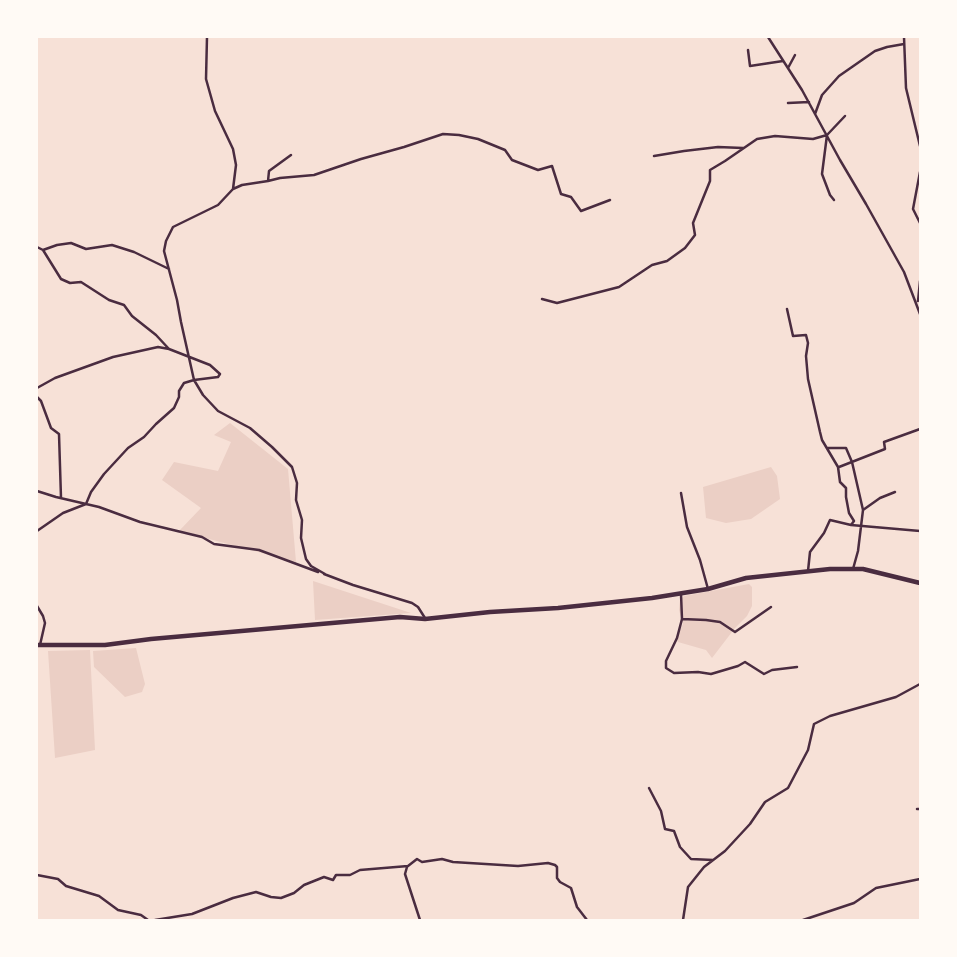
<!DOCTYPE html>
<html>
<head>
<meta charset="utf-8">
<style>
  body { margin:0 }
  #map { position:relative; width:957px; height:957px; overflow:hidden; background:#f7e1d7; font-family:Literata,serif }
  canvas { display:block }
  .frame { position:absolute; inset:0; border:38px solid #fffaf5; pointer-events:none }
</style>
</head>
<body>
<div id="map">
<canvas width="957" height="957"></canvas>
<div class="frame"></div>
</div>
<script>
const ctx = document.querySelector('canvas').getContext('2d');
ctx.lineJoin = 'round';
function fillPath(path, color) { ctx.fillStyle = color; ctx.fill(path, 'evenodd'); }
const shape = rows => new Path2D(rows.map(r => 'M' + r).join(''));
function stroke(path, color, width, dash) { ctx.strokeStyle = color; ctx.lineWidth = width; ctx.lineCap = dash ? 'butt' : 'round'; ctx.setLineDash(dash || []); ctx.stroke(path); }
fillPath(shape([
  [230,423,288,469,296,562,179,531,201,508,162,480,174,462,218,471,231,442,214,435],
  [771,467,777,476,780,499,751,519,726,523,706,518,703,487],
  [313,581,411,613,315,620],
  [749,584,752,587,752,606,747,616,735,628,712,658,706,650,678,642,676,637,683,624,679,610,680,600,684,596],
  [136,648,145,684,142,692,125,697,94,667,93,651],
  [90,650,95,750,55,758,48,651]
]), '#ebcfc5');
stroke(shape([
  [207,37,206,79,215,111,233,149,236,165,233,189,218,205,173,227,166,241,164,251,177,300,181,322,194,380,203,395,218,411,250,428,272,447,292,467,297,483,296,500,302,520,301,538,306,559,311,566,325,574],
  [768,37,802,90,840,160,866,204,904,272,920,314],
  [904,37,906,88,920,146],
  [748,50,750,66,783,61],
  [788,68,795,55],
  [788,103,809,102],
  [815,114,822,95,839,76,875,51,887,47,904,44],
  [827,135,822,174,830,195,834,200],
  [654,156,684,151,718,147,743,148],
  [920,172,913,209,920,223],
  [268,181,280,178,314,175,361,159,404,147,443,134,459,135,478,139,505,150,512,160,538,170,552,166,561,194,571,197,581,211,610,200],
  [233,189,242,185,268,181,269,171,291,155],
  [37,247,43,250,57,245,71,243,86,249,112,245,134,252,169,269],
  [542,299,557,303,619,287,652,265,667,261,685,248,695,235,693,223,710,181,710,170,725,161,757,139,775,136,813,139,827,135,845,116],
  [918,301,920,281],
  [787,309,793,336,806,335,808,343,806,356,808,379,820,432,822,440,838,467,840,482,846,488,846,497,849,513,854,521,851,525,830,520,824,533,810,552,808,571],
  [37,388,55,378,113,357,158,347,169,349],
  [37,397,41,401,51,428,59,434,61,498],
  [827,448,846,448,852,462,863,510,858,551,853,569],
  [839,467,885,449,884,442,920,429],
  [37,491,56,497,99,507,140,522,202,537,214,544,259,550,318,572],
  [681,493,687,527,700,560,708,589],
  [863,510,880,498,895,492],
  [851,525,920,531],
  [37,531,63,513,86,504,91,492,104,474,128,448,144,437,156,424,174,408,179,397,179,391,184,383,194,380,218,377,220,374,210,365,169,349,156,335,132,316,124,305,109,300,81,282,70,283,61,279,43,250],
  [324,574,353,585,412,603,418,607,425,618],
  [681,594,682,619,677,638,666,661,666,668,674,673,698,672,711,674,738,666,745,662,764,674,772,670,797,667],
  [37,606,43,616,45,623,40,645],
  [682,619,706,620,720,622,735,632,771,607],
  [649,788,661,811,665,829,674,831,680,847,691,859,713,860],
  [917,809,920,809],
  [407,867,405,874,420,920],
  [37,875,58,879,66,886,99,896,118,910,141,915,148,920],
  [155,920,192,914,233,898,256,892,271,897,281,898,294,893,304,885,324,877,333,880,336,875,350,875,360,870,408,866,417,859,422,862,442,859,453,862,518,866,548,863,555,865,557,867,557,878,560,882,571,888,577,907,587,920],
  [683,920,688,887,704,867,725,851,750,824,765,802,788,788,808,750,814,724,830,716,896,697,920,684],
  [803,920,854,903,876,888,920,879]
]), '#4a2c40', 2.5);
stroke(shape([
  [37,645,105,645,151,639,400,617,425,619,490,612,558,608,652,598,708,589,746,578,830,569,863,569,920,583]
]), '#4a2c40', 4.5);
</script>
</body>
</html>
